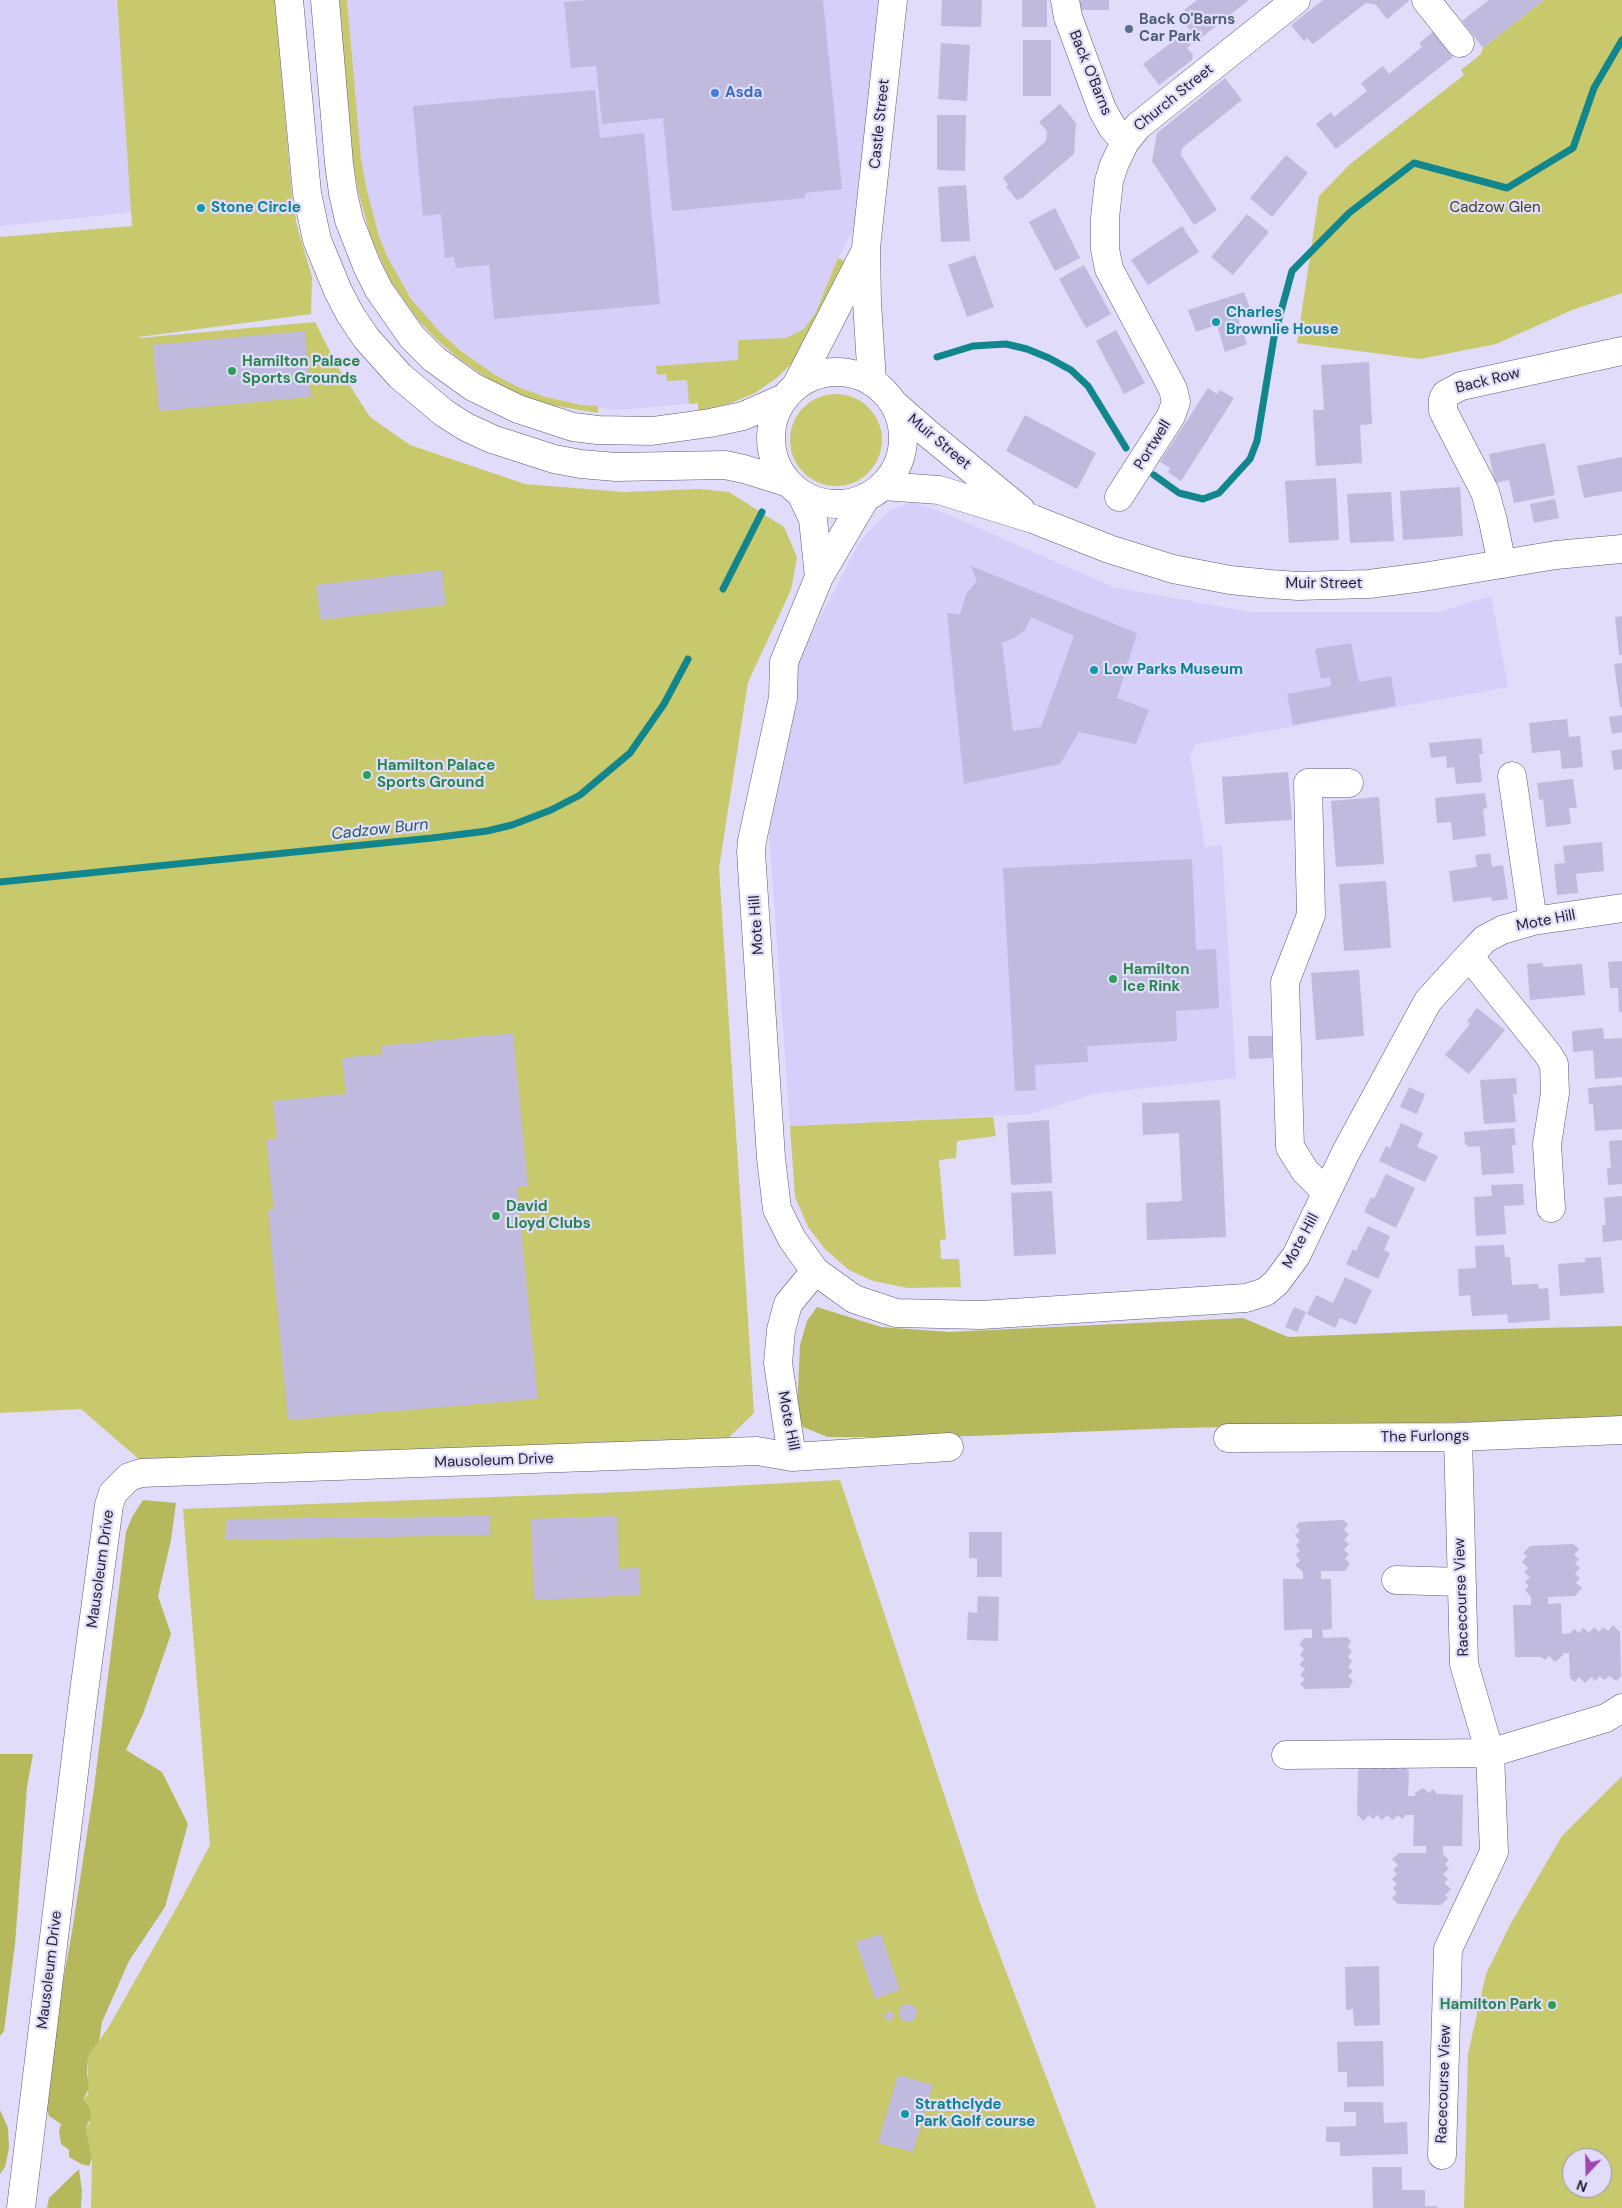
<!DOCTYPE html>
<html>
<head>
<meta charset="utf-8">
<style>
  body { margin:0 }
  #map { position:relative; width:1622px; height:2208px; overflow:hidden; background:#e0dcf9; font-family:"DM Sans",sans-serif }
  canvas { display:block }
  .north { position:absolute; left:1562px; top:2148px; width:50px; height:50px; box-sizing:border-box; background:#e0dcf9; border:1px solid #9592a9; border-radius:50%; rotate:201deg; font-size:14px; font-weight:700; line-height:20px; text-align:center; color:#242230 }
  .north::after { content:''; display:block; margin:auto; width:18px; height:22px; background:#a146b1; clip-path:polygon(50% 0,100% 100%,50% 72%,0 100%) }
</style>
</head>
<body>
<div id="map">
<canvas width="1622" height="2208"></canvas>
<div class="north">N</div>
</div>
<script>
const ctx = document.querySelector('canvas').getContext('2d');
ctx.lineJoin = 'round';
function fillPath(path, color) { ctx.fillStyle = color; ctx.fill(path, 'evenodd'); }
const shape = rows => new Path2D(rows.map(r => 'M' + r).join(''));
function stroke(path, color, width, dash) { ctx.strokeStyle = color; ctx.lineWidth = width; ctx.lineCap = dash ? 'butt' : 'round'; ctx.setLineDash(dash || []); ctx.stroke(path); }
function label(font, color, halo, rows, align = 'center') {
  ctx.font = font + ' "DM Sans",sans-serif'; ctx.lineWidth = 4.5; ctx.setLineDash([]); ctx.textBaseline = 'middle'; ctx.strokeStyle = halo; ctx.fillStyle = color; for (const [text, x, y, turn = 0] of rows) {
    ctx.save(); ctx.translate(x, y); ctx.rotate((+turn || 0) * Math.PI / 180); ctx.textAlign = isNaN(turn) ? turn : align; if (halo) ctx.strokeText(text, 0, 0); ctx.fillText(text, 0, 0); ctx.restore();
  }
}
fillPath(shape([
  [0,0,116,0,134,212,0,226],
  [347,0,878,0,870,111,856,226,838,258,821,307,808,332,698,403,617,410,581,405,531,393,508,383,481,366,440,332,411,299,387,256,379,236,367,191,361,159],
  [913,502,949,515,1113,587,1251,612,1439,612,1491,596,1508,687,1196,744,1190,757,1205,847,1222,845,1236,1078,1093,1094,1031,1114,790,1126,768,819,797,662,860,541,889,511]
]), '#d5cffa');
fillPath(shape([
  [117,0,275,0,292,196,297,226,312,277,311,314,139,337,134,255,139,338,315,322,338,367,370,417,410,445,525,484,624,492,700,489,729,492,784,527,797,557,791,590,748,682,719,868,754,1413,722,1444,141,1461,81,1409,0,1413,0,237,132,226],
  [339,0,347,0,361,159,367,191,379,236,387,256,411,299,440,332,461,351,495,375,520,388,546,397,581,405,598,406,598,413,550,405,521,396,491,381,457,357,436,339,418,320,390,280,371,238,358,191,353,160],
  [1544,0,1622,0,1622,293,1572,310,1496,344,1420,359,1297,343,1319,196,1350,164,1464,75,1461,70,1481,54,1483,48],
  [838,258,845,261,800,355,778,377,755,393,731,403,698,411,698,403,689,404,687,380,667,381,666,374,657,375,656,366,738,360,738,340,786,338,804,329,816,312],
  '790 440a46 46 0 1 1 92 0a46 46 0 1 1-92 0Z',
  [993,1117,996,1136,957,1141,956,1158,939,1160,946,1239,940,1240,941,1259,959,1259,961,1287,908,1288,873,1281,849,1270,825,1249,808,1227,795,1197,790,1126],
  [840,1480,980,1903,1096,2208,91,2208,92,2159,86,2128,90,2123,83,2100,88,2094,88,2057,108,2028,182,1898,210,1845,183,1509,624,1492],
  [1622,1776,1622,2208,1464,2208,1468,2054,1486,1974,1511,1923,1562,1836],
  [1572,2158,1602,2158,1602,2188,1572,2188]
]), '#c7c96c');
fillPath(shape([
  [817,1307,881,1327,949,1332,1243,1318,1288,1337,1459,1330,1622,1326,1622,1419,1178,1428,946,1437,828,1437,803,1427,797,1411,800,1345,807,1321],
  [143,1500,176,1503,171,1540,158,1596,171,1634,143,1714,126,1750,162,1772,188,1824,165,1907,129,1961,102,2022,99,2041,88,2057,87,2073,89,2088,83,2100,89,2107,91,2116,86,2128,92,2159,89,2166,81,2164,69,2157,69,2150,61,2144,59,2131,61,2124,49,2116,47,2110,50,2053,72,1932,94,1788,126,1532,132,1517],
  [0,1754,33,1754,27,1787,15,1944,4,2031,0,2036],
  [0,2110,8,2128,9,2148,5,2167,0,2174],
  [79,2169,82,2191,81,2208,47,2208,49,2198]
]), '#b6b95b');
stroke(shape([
  [937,357,973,346,1006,344,1027,349,1049,358,1071,370,1088,386,1126,448],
  [1154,475,1179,493,1203,499,1219,493,1250,459,1257,441,1274,337,1292,271,1349,213,1414,163,1507,188,1573,148,1594,88,1622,40],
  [723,589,762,512],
  [0,882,432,838,487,831,512,825,551,810,580,795,630,753,664,704,688,659]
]), '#11878d', 7);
fillPath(shape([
  [589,0,823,0,842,189,805,193,805,198,672,211,663,118,602,124,596,66,571,68,564,2],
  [942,0,982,0,981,27,941,26],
  [1022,0,1047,0,1047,27,1022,27],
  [1080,0,1109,0,1109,10,1080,10],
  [1197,0,1249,0,1198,40,1178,15],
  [1323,0,1408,0,1409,1,1387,19,1375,4,1366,3,1313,44,1307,38,1304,41,1291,25],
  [1489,0,1544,0,1483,48,1462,21],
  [1433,32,1453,57,1336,149,1316,124,1331,112,1334,117,1367,91,1361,83,1383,66,1389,74,1422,47,1419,43],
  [1183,34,1191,45,1187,48,1193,54,1192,60,1159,85,1143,64],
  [1023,40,1051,40,1051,96,1023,96],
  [941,43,970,45,967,101,938,99],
  [1225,78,1242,100,1182,148,1181,155,1217,210,1194,225,1152,161,1157,133],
  [595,90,600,138,644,133,660,304,494,319,489,265,456,268,454,257,445,258,441,214,423,216,413,106],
  [1060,104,1076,123,1074,154,1021,199,1020,198,1017,200,1006,187,1008,185,1003,178,1046,141,1047,131,1039,122],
  [937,115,966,115,965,171,937,170],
  [1286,155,1308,173,1272,217,1250,198],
  [966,185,970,241,941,242,938,187],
  [1055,208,1080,258,1055,271,1029,222],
  [1247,214,1269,232,1233,275,1211,257],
  [1182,226,1199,252,1148,285,1131,260],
  [975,255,994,307,967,317,948,265],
  [1084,265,1111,314,1086,328,1059,279],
  [1244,292,1252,314,1238,318,1247,344,1225,352,1217,325,1196,332,1188,310],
  [1116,330,1145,383,1124,394,1096,341],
  [305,331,311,397,159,411,153,345],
  [1369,362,1372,424,1360,425,1362,463,1316,466,1313,410,1324,410,1321,365],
  [1208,388,1217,394,1220,390,1234,398,1181,481,1168,472,1170,468,1160,462],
  [1025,415,1096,453,1077,489,1006,451],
  [1545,443,1555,495,1514,503,1509,480,1495,483,1489,454],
  [1622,457,1622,491,1584,498,1577,466],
  [1336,478,1339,540,1289,543,1285,481],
  [1460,487,1463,536,1403,540,1400,491],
  [1391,492,1394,541,1350,543,1347,494],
  [1555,499,1559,518,1534,523,1530,504],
  [971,566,1137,633,1117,698,1149,710,1136,744,1079,732,1060,764,964,784,947,613,960,615,966,594,977,581],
  [1031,617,1074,636,1041,727,1013,731,1002,643,1014,638,1025,630],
  [442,570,446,605,321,620,316,585],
  [1622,616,1622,655,1619,655,1615,617],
  [1351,643,1359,682,1391,676,1396,706,1293,725,1287,694,1331,686,1330,677,1321,679,1315,649],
  [1622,663,1622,707,1620,707,1614,664],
  [1622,715,1622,732,1612,734,1609,717],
  [1567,719,1569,737,1580,736,1583,767,1562,769,1560,750,1532,753,1529,723],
  [1481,738,1483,754,1479,754,1482,782,1456,784,1454,767,1447,768,1446,756,1431,758,1429,743],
  [1622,749,1622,769,1614,770,1611,751],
  [1288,772,1292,820,1225,824,1222,777],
  [1573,779,1577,808,1569,808,1571,824,1546,827,1543,799,1539,800,1537,783],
  [1485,793,1487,808,1483,809,1486,836,1453,840,1451,822,1437,823,1435,798],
  [1379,797,1384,864,1336,867,1331,801],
  [1602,842,1604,871,1576,874,1578,893,1557,895,1554,864,1565,863,1563,846],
  [1490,853,1492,867,1503,865,1508,899,1492,901,1491,897,1453,902,1449,871,1477,867,1475,855],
  [1192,859,1196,950,1216,949,1219,1008,1176,1011,1177,1041,1087,1046,1088,1062,1035,1065,1036,1090,1015,1091,1003,868],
  [1386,881,1391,948,1344,951,1339,884],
  [1622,961,1622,1012,1619,1012,1618,988,1610,988,1608,962],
  [1543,963,1543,967,1582,964,1585,995,1530,1000,1527,964],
  [1359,970,1364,1036,1316,1040,1311,973],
  [1477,1008,1505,1030,1469,1074,1445,1055,1470,1024,1467,1021],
  [1603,1028,1604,1039,1622,1038,1622,1077,1595,1079,1593,1050,1573,1052,1572,1031],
  [513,1033,528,1186,517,1187,538,1399,288,1420,268,1210,274,1209,266,1140,277,1138,273,1101,346,1094,342,1058,382,1054,381,1046],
  [1248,1036,1272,1036,1272,1058,1249,1059],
  [1516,1078,1517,1094,1513,1094,1516,1122,1484,1124,1480,1080],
  [1622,1085,1622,1129,1595,1131,1593,1104,1589,1104,1588,1088],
  [1409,1087,1425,1094,1417,1114,1400,1107],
  [1220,1100,1226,1237,1147,1240,1146,1203,1182,1201,1179,1133,1143,1135,1142,1103],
  [1049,1120,1052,1183,1011,1185,1007,1123],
  [1401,1123,1423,1133,1417,1147,1438,1156,1425,1182,1379,1161,1386,1146,1390,1148],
  [1514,1128,1516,1145,1512,1145,1514,1173,1482,1175,1480,1146,1469,1147,1465,1144,1464,1132],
  [1622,1140,1622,1184,1608,1185,1607,1168,1611,1168,1609,1141],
  [1386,1174,1415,1188,1396,1228,1364,1212,1371,1197,1374,1199],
  [1523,1184,1524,1205,1504,1206,1506,1234,1476,1236,1474,1197,1492,1196,1491,1185],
  [1052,1191,1056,1254,1014,1256,1011,1193],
  [1622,1196,1622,1240,1603,1242,1602,1225,1606,1225,1604,1198],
  [1368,1226,1390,1236,1384,1250,1390,1253,1378,1279,1346,1264,1353,1249,1356,1251],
  [1504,1245,1505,1257,1510,1257,1512,1285,1538,1284,1539,1289,1548,1288,1550,1320,1508,1323,1507,1314,1472,1316,1470,1295,1459,1296,1458,1269,1476,1268,1475,1246],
  [1601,1257,1604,1293,1560,1296,1558,1264,1585,1262,1585,1258],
  [1345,1277,1372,1290,1356,1325,1340,1318,1335,1328,1307,1314,1316,1295,1333,1303],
  [1294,1307,1306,1312,1297,1332,1285,1327],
  [490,1516,490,1535,225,1540,227,1519],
  [617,1516,619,1569,639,1568,640,1595,534,1600,531,1519],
  [1343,1520,1348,1524,1344,1530,1349,1534,1344,1540,1349,1544,1344,1550,1349,1554,1345,1559,1350,1563,1345,1571,1321,1571,1321,1579,1331,1579,1332,1629,1322,1630,1323,1638,1347,1637,1351,1641,1348,1647,1352,1651,1348,1657,1352,1661,1348,1667,1353,1671,1348,1676,1353,1681,1349,1688,1305,1689,1300,1684,1305,1679,1300,1675,1305,1669,1299,1665,1304,1659,1300,1655,1304,1649,1299,1645,1304,1638,1312,1638,1312,1629,1284,1630,1283,1579,1303,1579,1303,1572,1295,1565,1300,1561,1296,1554,1300,1551,1296,1545,1300,1541,1295,1535,1300,1531,1296,1526,1299,1522],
  [969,1532,1002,1532,1002,1577,977,1577,977,1558,969,1558],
  [1573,1544,1579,1549,1574,1555,1579,1559,1575,1563,1580,1568,1575,1574,1580,1578,1576,1583,1582,1588,1575,1596,1548,1597,1548,1604,1561,1603,1562,1634,1570,1633,1574,1629,1579,1633,1583,1628,1589,1633,1594,1627,1599,1632,1603,1627,1608,1631,1613,1625,1620,1632,1621,1676,1616,1681,1610,1676,1604,1680,1600,1676,1595,1681,1591,1677,1585,1683,1579,1677,1575,1682,1570,1678,1569,1653,1563,1653,1563,1655,1555,1662,1549,1656,1545,1660,1541,1657,1515,1657,1513,1605,1531,1605,1531,1597,1525,1590,1529,1586,1525,1582,1530,1577,1524,1572,1528,1568,1522,1562,1527,1556,1523,1553,1530,1546],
  [978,1596,999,1597,998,1641,967,1640,968,1612,977,1613],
  [1363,1764,1369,1770,1375,1766,1379,1770,1384,1766,1388,1770,1394,1765,1400,1770,1404,1766,1409,1771,1408,1796,1415,1796,1415,1793,1423,1788,1429,1793,1433,1789,1437,1794,1463,1795,1462,1846,1443,1846,1443,1854,1449,1860,1445,1864,1449,1869,1443,1874,1448,1879,1444,1883,1451,1889,1445,1895,1448,1898,1441,1905,1398,1904,1392,1898,1397,1893,1393,1888,1397,1884,1392,1879,1397,1874,1393,1870,1398,1865,1392,1859,1399,1853,1426,1853,1426,1846,1413,1846,1414,1815,1406,1815,1402,1819,1398,1815,1393,1820,1387,1815,1382,1820,1377,1815,1373,1819,1369,1815,1363,1821,1357,1814,1358,1770],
  [881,1934,900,1990,875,1999,856,1942],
  [1379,1966,1380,2025,1354,2026,1353,2009,1346,2010,1345,1967],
  '899 2013a9 9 0 1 1 18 0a9 9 0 1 1-18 0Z',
  [892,2011,894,2018,886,2021,884,2014],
  [1383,2041,1384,2086,1347,2087,1347,2072,1338,2072,1337,2042],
  [898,2075,933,2085,913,2152,878,2143],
  [1344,2102,1383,2102,1384,2123,1407,2122,1408,2154,1340,2156,1340,2142,1326,2142,1326,2127,1356,2126,1356,2112,1344,2112],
  [1372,2167,1402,2167,1402,2190,1425,2190,1425,2206,1436,2206,1438,2208,1373,2208]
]), '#bfbade');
const minor = shape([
  [1065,0,1068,17,1102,109,1112,127,1125,142],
  [1426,0,1460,43],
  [872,382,867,302,866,248,893,0],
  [796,386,864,254],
  [801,494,813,519,819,577],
  [866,497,819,577,784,662,783,698,752,841,751,852,771,1158,777,1209,792,1239,815,1271,854,1299,896,1313,981,1315,1246,1298,1265,1292,1276,1283,1296,1256,1346,1152,1428,1001,1469,956,1485,939,1502,930,1533,921,1622,908],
  [1119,497,1171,416,1176,402,1173,389,1109,269,1105,249,1105,218,1109,181,1114,165,1125,142,1138,126,1296,0],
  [1502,564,1493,521,1485,492,1443,411,1443,399,1446,394,1461,386,1622,351],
  [1512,776,1533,921],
  [1469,956,1547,1053,1554,1064,1555,1093,1547,1144,1551,1208],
  [1326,1192,1305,1171,1290,1147,1285,982,1311,915,1308,783,1349,783],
  [1228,1438,1458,1437,1622,1430],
  [792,1457,778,1363,781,1330,788,1304,815,1271],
  [1396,1580,1461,1582],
  [1286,1755,1490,1753,1606,1718,1622,1708],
  [1442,2155,1448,1949,1494,1852,1490,1753,1464,1664,1458,1437],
  [21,2208,82,1707,109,1505,113,1493,129,1477,141,1473,757,1451,792,1457,949,1447]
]);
const major = shape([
  [289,0,307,193,317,240,338,291,350,314,366,338,400,376,444,413,466,427,492,439,554,459,581,464,616,467,725,465,744,469,789,483],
  [325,0,339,163,343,193,349,220,367,266,379,290,412,337,434,359,473,387,518,409,573,427,598,430,652,431,710,423,743,416,784,398],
  '771 438a66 66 0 1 1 132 0a66 66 0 1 1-132 0Z',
  [893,403,926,432,1021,510],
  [883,486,939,490,1033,519,1109,549,1173,569,1230,580,1270,584,1298,586,1369,584,1423,577,1556,555,1622,549]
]);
stroke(minor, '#5d5877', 29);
stroke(major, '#5d5877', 29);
stroke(minor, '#fff', 28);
stroke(major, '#fff', 28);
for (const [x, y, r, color] of [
  [1129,29,5,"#5c6f8a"],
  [715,93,5,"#3f7fe0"],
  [201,208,5,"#0f9aa8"],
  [1216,322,5,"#0f9aa8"],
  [232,371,5,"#2e9e5b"],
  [1094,670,5,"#0f9aa8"],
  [367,775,5,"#2e9e5b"],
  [1113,979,5,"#2e9e5b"],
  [496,1216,5,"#2e9e5b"],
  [1552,2005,5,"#2e9e5b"],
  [905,2114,5,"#0f9aa8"]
]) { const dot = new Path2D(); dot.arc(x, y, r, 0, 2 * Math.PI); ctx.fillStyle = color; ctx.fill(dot); stroke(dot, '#e0dcf9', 2); }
label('bold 15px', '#4e5e75', '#e0dcf9', [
  ["Back O'Barns",1139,20],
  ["Car Park",1139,37]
], 'left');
label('15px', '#242230', '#e0dcf9', [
  ["Back O'Barns",1090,73,68],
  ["Church Street",1174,98,-39],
  ["Castle Street",880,124,-84],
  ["Back Row",1488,381,-14],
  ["Muir Street",939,442,40],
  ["Portwell",1153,445,-58],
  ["Muir Street",1324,584],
  ["Mote Hill",1546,921,-11],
  ["Mote Hill",757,925,-94],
  ["Mote Hill",1301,1241,-62],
  ["Mote Hill",788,1421,79],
  ["The Furlongs",1425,1437,-1],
  ["Mausoleum Drive",494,1461,-2],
  ["Mausoleum Drive",101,1569,-82],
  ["Racecourse View",1462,1597,-92],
  ["Mausoleum Drive",50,1970,-83],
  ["Racecourse View",1444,2084,-88]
]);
label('bold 15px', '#366cbe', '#e0dcf9', [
  ["Asda",725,93]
], 'left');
label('bold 15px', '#0d838f', '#e0dcf9', [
  ["Stone Circle",211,208],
  ["Charles",1226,313],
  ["Brownlie House",1226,330],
  ["Low Parks Museum",1104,670],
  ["Strathclyde",915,2105],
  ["Park Golf course",915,2122]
], 'left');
label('15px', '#41421b', '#e0dcf9', [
  ["Cadzow Glen",1495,208]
]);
label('bold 15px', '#27864d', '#e0dcf9', [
  ["Hamilton Palace",242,362],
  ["Sports Grounds",242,379],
  ["Hamilton Palace",377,766],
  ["Sports Ground",377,783],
  ["Hamilton",1123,970],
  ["Ice Rink",1123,987],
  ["David",506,1207],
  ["Lloyd Clubs",506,1224],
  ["Hamilton Park",1542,2005,"right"]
], 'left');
label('italic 16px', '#225b5c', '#e0dcf9', [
  ["Cadzow Burn",380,830,-6]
]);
</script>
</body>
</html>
